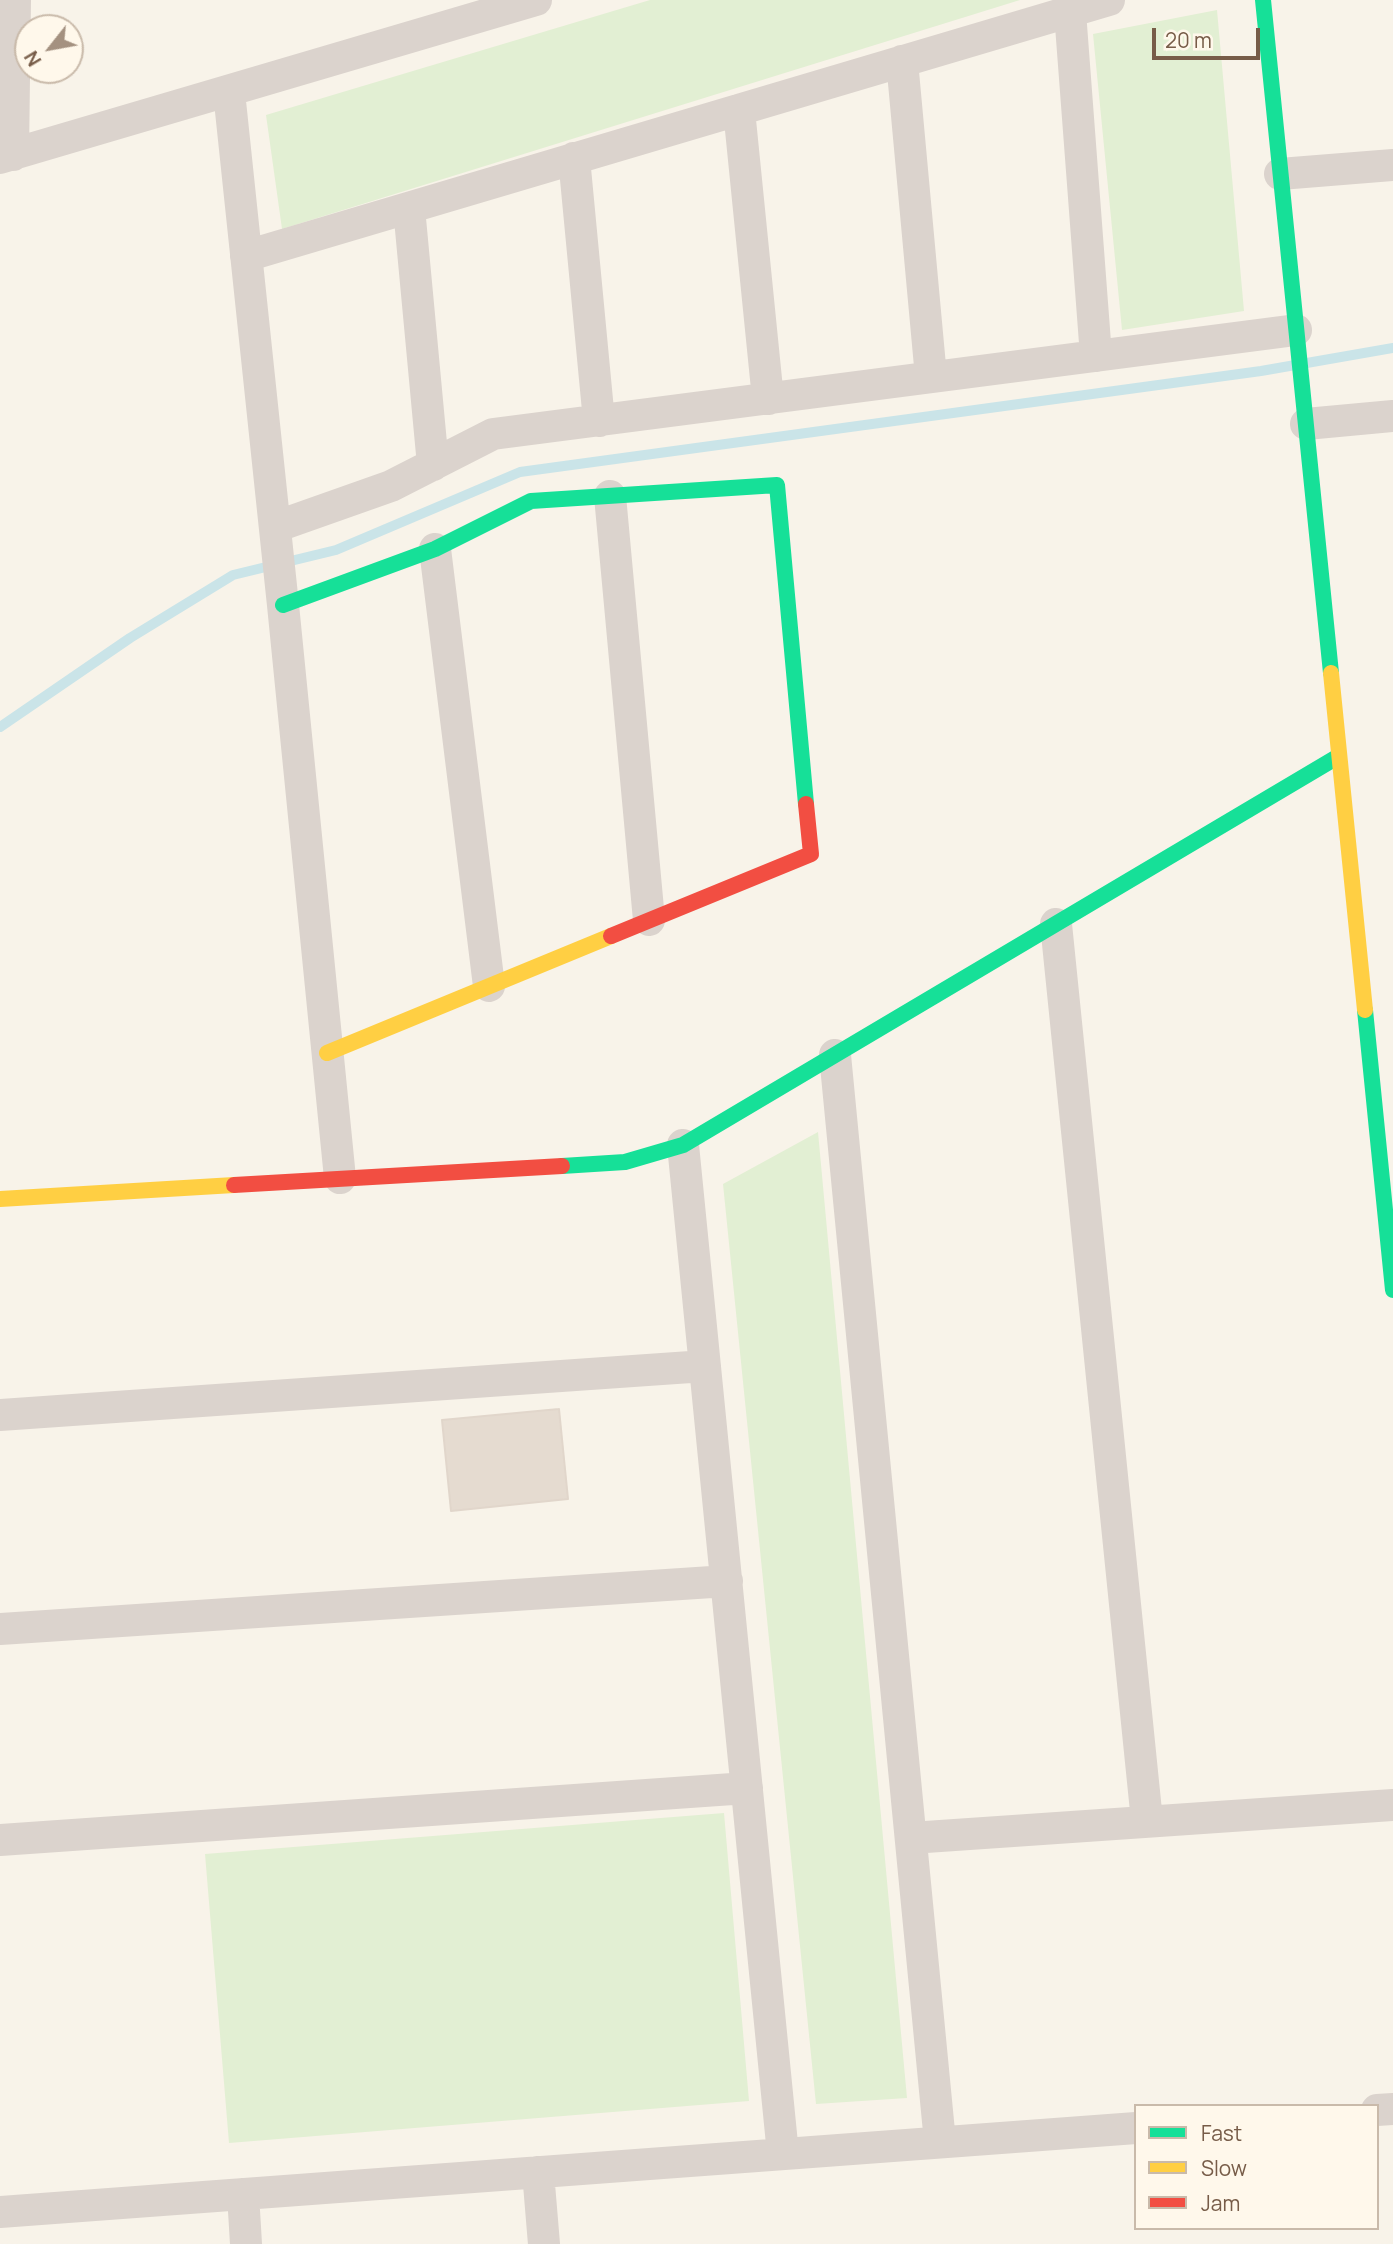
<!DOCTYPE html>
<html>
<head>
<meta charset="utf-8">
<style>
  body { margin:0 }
  #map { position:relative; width:1393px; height:2244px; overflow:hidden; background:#f8f3e9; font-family:Manrope,sans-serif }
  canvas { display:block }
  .legend { position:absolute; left:1134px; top:2104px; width:245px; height:126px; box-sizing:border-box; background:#fff8eb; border:2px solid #c9baaa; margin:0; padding:9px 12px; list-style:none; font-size:21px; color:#775c48 }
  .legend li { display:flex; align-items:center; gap:14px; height:35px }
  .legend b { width:35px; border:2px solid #c9baaa }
  .north { position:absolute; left:14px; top:14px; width:70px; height:70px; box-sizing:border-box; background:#fff8eb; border:2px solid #c9baaa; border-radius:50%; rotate:239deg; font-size:19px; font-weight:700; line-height:28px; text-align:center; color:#775c48 }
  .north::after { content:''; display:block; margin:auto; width:24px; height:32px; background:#a49180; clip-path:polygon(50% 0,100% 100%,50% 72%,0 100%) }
  .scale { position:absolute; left:1152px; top:28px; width:108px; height:32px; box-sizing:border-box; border:4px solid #775c48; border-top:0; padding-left:9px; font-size:21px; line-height:24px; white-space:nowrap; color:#775c48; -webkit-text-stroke:5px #fff8eb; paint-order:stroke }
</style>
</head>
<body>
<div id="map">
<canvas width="1393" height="2244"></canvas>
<ul class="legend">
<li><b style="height:9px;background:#16e098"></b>Fast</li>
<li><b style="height:9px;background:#ffcf43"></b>Slow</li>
<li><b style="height:9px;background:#f24e42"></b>Jam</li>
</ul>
<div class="north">N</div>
<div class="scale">20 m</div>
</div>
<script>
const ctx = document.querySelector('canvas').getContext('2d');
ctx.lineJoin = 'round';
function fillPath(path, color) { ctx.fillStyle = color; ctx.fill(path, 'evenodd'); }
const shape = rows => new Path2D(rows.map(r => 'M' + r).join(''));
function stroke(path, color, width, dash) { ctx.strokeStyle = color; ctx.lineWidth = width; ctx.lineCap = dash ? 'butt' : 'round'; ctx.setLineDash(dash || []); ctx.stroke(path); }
fillPath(shape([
  [650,0,1020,0,282,229,266,115],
  [1217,10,1244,311,1122,330,1093,34],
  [818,1132,907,2098,816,2104,723,1184],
  [724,1813,749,2101,229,2143,205,1854]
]), '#e2efd3');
stroke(shape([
  [0,727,130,638,233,575,336,550,520,472,1261,371,1393,348]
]), '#cae4e8', 10);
const building = shape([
  [559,1409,568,1499,451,1511,442,1420,559,1409]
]);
fillPath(building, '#e5dbd0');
stroke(building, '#e1d6cb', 2);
stroke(shape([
  [1070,12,1096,356],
  [902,61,931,377],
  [229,92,283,605,340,1178],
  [739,110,768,399],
  [13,155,15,0],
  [0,158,536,0],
  [574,158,599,421],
  [1280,174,1393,165],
  [409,208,433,465],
  [246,256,1109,0],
  [1306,424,1393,416],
  [610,496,649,920],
  [275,527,391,486,493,434,1296,330],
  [435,549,489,986],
  [1056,924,1147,1821],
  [835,1055,940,2142],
  [683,1145,783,2154],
  [0,1415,705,1366],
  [0,1629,727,1581],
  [911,1838,1393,1805],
  [0,1840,747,1788],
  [1377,2110,1393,2109],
  [538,2172,544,2244],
  [243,2194,246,2244],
  [0,2212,1136,2128]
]), '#dbd3cd', 32);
stroke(shape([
  [1263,0,1331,673],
  [283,605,435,549,531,501,777,485,806,804],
  [1365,1010,1393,1290],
  [562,1166,625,1162,683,1145,1339,756]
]), '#16e098', 16);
stroke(shape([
  [1331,673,1365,1010],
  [327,1053,611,936],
  [0,1199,234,1185]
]), '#ffcf43', 16);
stroke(shape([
  [611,936,811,854,806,804],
  [234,1185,562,1166]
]), '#f24e42', 16);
</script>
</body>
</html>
